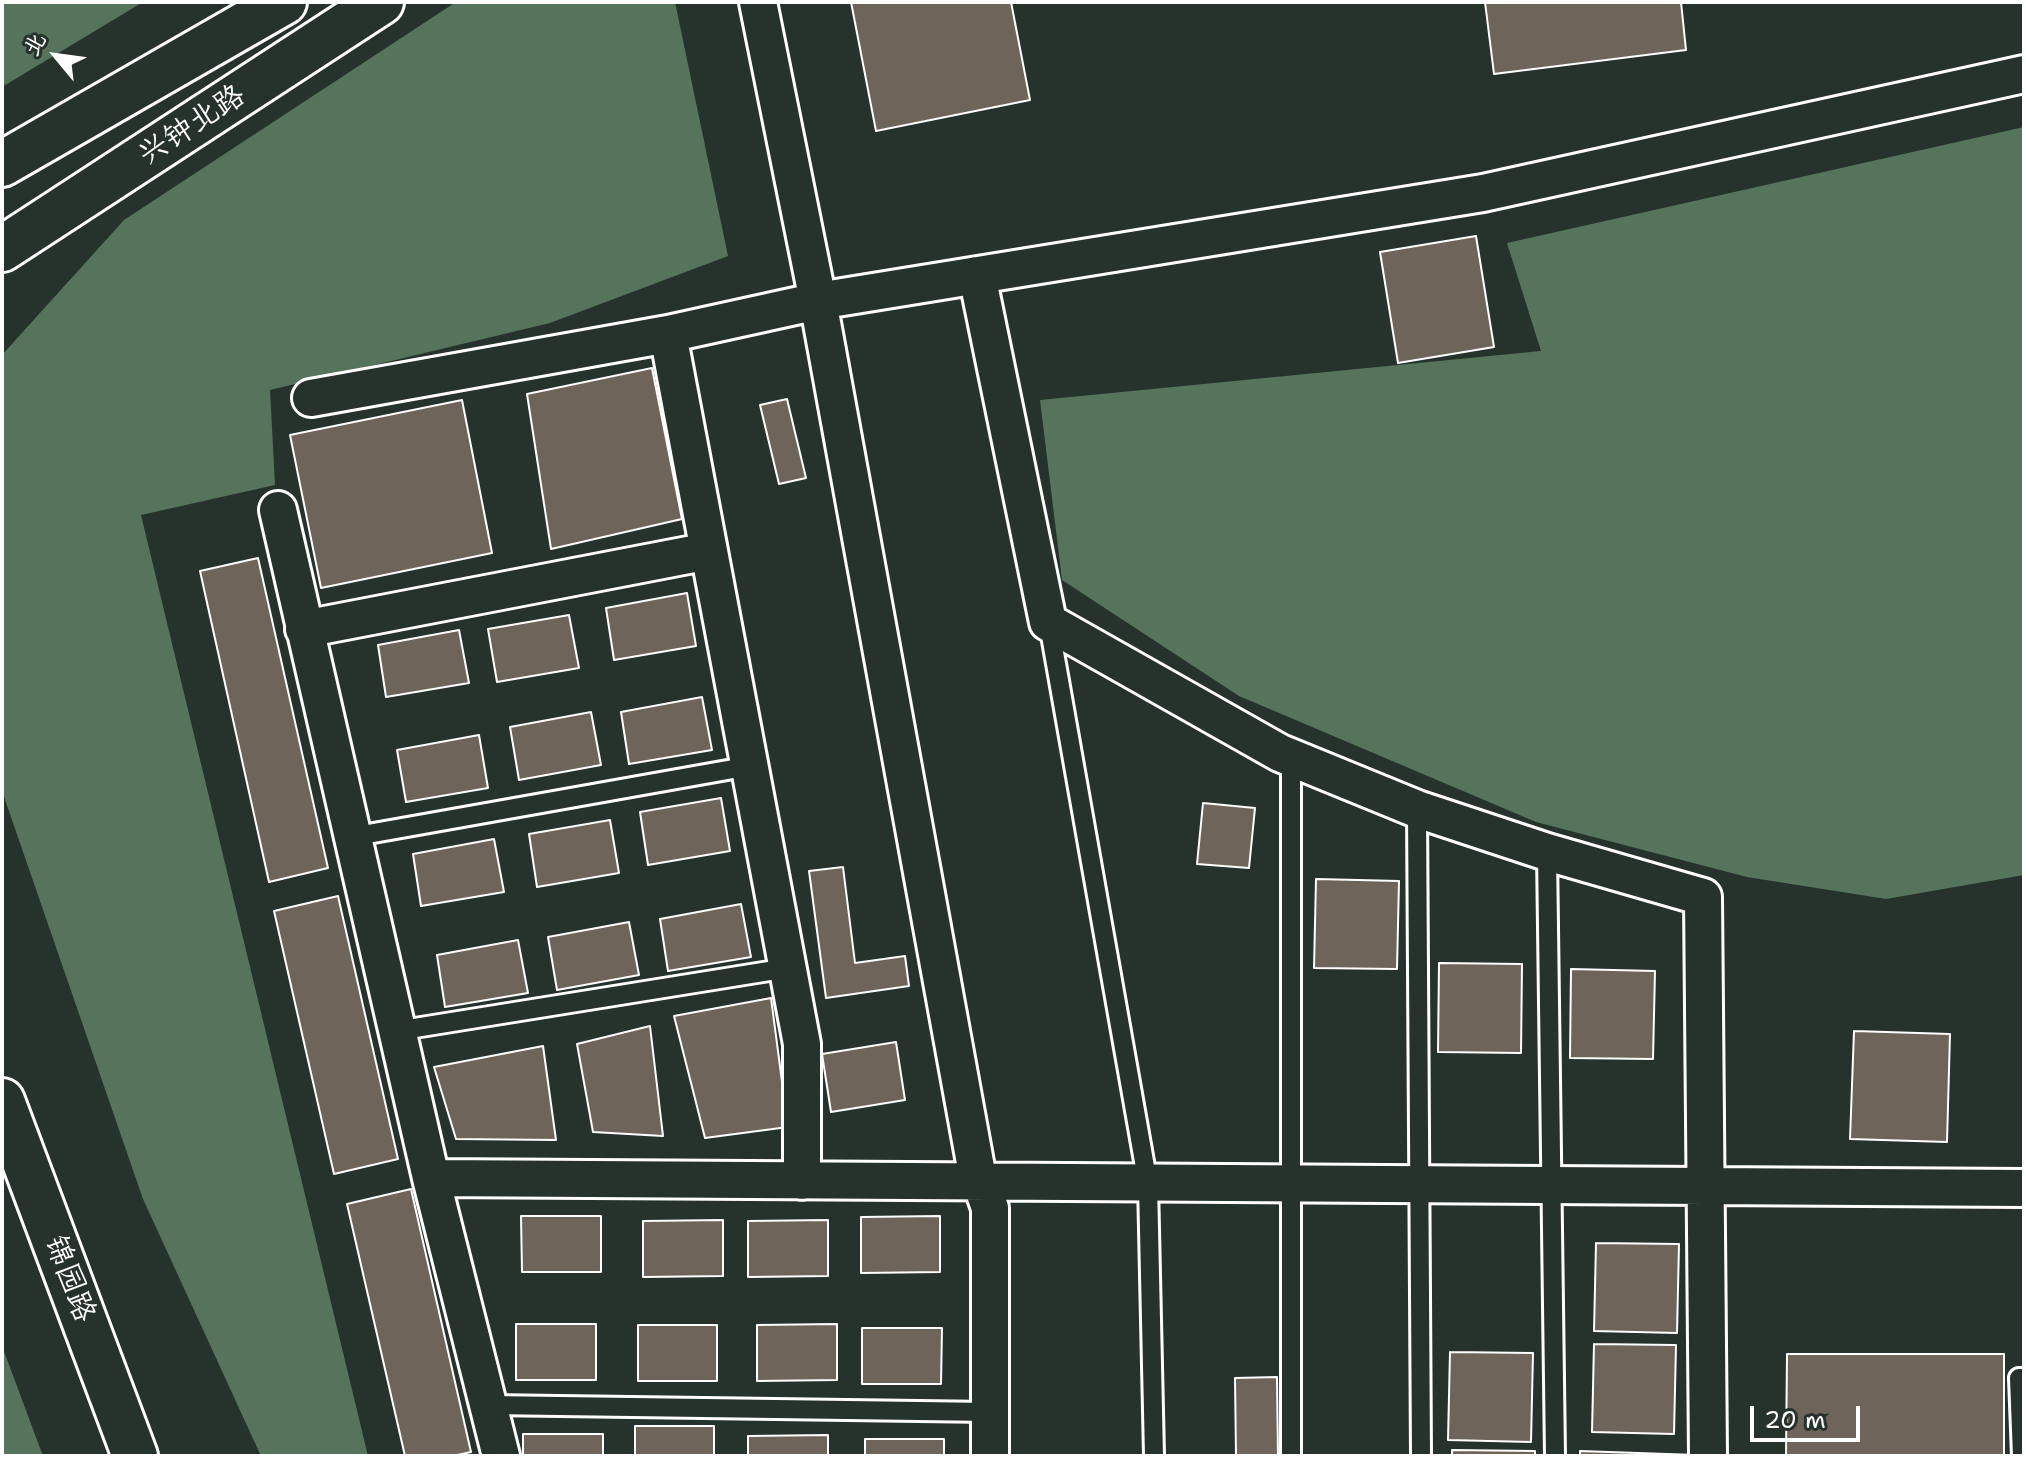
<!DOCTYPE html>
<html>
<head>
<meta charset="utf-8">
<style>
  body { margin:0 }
  #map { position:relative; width:2026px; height:1458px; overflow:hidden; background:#26332d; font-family:"Shantell Sans","LXGW WenKai TC",sans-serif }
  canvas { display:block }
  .frame { position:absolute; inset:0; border:4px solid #fff; pointer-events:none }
  .north { position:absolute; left:16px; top:16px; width:80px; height:80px; -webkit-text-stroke:6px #26332d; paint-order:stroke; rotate:299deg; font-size:22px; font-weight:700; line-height:32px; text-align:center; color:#fff }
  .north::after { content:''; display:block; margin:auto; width:28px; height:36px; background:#fff; clip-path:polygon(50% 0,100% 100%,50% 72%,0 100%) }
  .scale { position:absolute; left:1750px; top:1406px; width:110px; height:36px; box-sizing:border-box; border:4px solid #fff; border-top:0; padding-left:10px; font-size:24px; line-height:28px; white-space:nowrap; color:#fff; -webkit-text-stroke:6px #26332d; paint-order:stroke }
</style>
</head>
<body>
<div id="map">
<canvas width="2026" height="1458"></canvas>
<div class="frame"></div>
<div class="north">北</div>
<div class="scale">20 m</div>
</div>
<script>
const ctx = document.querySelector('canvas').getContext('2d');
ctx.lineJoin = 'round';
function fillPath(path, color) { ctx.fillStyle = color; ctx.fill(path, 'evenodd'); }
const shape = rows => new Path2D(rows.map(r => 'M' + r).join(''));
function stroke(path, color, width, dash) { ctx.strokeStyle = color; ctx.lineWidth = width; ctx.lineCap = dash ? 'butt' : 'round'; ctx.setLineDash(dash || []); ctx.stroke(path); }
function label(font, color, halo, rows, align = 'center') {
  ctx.font = font + ' "Shantell Sans","LXGW WenKai TC",sans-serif'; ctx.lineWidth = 6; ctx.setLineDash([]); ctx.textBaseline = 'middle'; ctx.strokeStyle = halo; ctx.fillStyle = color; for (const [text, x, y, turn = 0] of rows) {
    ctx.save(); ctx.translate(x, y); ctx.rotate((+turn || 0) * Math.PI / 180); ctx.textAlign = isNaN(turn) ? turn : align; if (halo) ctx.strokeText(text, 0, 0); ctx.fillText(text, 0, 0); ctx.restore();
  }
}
fillPath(shape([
  [2,2,143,2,2,87],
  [456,2,675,2,728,256,550,323,270,390,275,485,141,515,368,1456,261,1456,143,1199,2,791,2,355,124,220],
  [2024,127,2024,875,1886,899,1747,877,1536,822,1239,696,1062,580,1040,400,1541,351,1507,243],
  [2,1346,43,1456,2,1456]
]), '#56745c');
const building = shape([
  [851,2,1011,2,1030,100,876,131,851,2],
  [1485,2,1681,2,1686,50,1494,74,1485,2],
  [1476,236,1494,347,1398,363,1380,252,1476,236],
  [652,368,682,519,551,549,527,394,652,368],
  [787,399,806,478,779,484,760,405,787,399],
  [462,400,492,553,321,588,290,435,462,400],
  [258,558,328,868,269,882,200,571,258,558],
  [687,593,696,646,614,660,606,608,687,593],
  [569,615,579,668,497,682,488,629,569,615],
  [459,630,469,683,386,697,378,645,459,630],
  [702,697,712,750,629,764,621,712,702,697],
  [591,712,601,765,519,780,510,727,591,712],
  [479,735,488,788,406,802,397,750,479,735],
  [721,798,730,851,648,865,640,812,721,798],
  [1203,803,1255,808,1249,868,1197,864,1203,803],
  [610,820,619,873,537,887,529,834,610,820],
  [494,839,504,892,421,906,413,854,494,839],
  [843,867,855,963,905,956,909,986,826,998,809,871,843,867],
  [1316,879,1399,881,1397,969,1314,968,1316,879],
  [338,896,398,1159,334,1174,274,911,338,896],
  [741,904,751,957,668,971,660,919,741,904],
  [629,922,639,975,557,990,548,937,629,922],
  [518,940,528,993,445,1007,437,955,518,940],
  [1439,963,1522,964,1521,1053,1438,1052,1439,963],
  [1571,969,1655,971,1653,1059,1570,1058,1571,969],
  [771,998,788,1127,705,1138,674,1016,771,998],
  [650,1026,663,1136,593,1132,577,1044,650,1026],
  [1854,1031,1950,1034,1947,1142,1850,1139,1854,1031],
  [896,1042,905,1100,831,1112,822,1054,896,1042],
  [543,1046,556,1140,456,1139,434,1067,543,1046],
  [411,1189,471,1452,453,1456,405,1456,347,1204,411,1189],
  [521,1216,601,1216,601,1272,522,1272,521,1216],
  [940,1216,940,1272,861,1273,861,1217,940,1216],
  [723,1220,723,1276,643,1277,643,1221,723,1220],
  [828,1220,828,1276,748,1277,748,1221,828,1220],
  [1596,1243,1679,1244,1677,1333,1594,1331,1596,1243],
  [516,1324,596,1324,596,1380,516,1380,516,1324],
  [837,1324,837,1380,757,1381,757,1325,837,1324],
  [638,1325,717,1325,717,1381,638,1381,638,1325],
  [862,1328,942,1328,941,1384,862,1384,862,1328],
  [1594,1344,1676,1345,1674,1434,1592,1432,1594,1344],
  [1450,1352,1533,1353,1531,1442,1448,1440,1450,1352],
  [1787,1354,2004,1354,2004,1456,1786,1456,1787,1354],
  [1277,1377,1278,1456,1236,1456,1235,1378,1277,1377],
  [635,1426,714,1426,714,1456,635,1456,635,1426],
  [523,1434,603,1434,603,1456,523,1456,523,1434],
  [828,1435,828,1456,748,1456,748,1436,828,1435],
  [865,1439,944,1439,944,1456,865,1456,865,1439],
  [1452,1450,1535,1451,1535,1456,1452,1456,1452,1450],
  [1580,1451,1696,1455,1580,1456,1580,1451]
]);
fillPath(building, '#6f6459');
stroke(building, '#fff', 2);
const service = shape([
  [1049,624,1148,1184,1154,1456],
  [1417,809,1421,1456],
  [351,837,750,766],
  [1547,852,1555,1456],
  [396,1031,788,968],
  [488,1405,990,1412],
  [1291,1456,1291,757],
  [2022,1456,2019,1378,2024,1378]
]);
const minor = shape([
  [758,2,818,301,976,1168,990,1208,990,1456],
  [977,275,1048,622,1280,753,1417,809,1547,852,1703,897,1708,1456],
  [668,334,802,1044,802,1181],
  [311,398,668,334,818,301,1483,193,2024,74],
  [278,510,431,1178,501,1456],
  [304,629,709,551],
  [431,1178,2024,1188]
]);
const tertiary = shape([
  [2,1101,135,1456]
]);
const secondary = shape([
  [2,164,284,2],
  [2,249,381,2]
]);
stroke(service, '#fff', 24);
stroke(minor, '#fff', 42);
stroke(tertiary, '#fff', 50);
stroke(secondary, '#fff', 50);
stroke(service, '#26332d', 18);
stroke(minor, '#26332d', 36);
stroke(tertiary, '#26332d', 44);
stroke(secondary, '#26332d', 44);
label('30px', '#fff', '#26332d', [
  ["兴钟北路",192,126,-33],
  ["锦园路",69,1279,69]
]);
</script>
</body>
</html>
